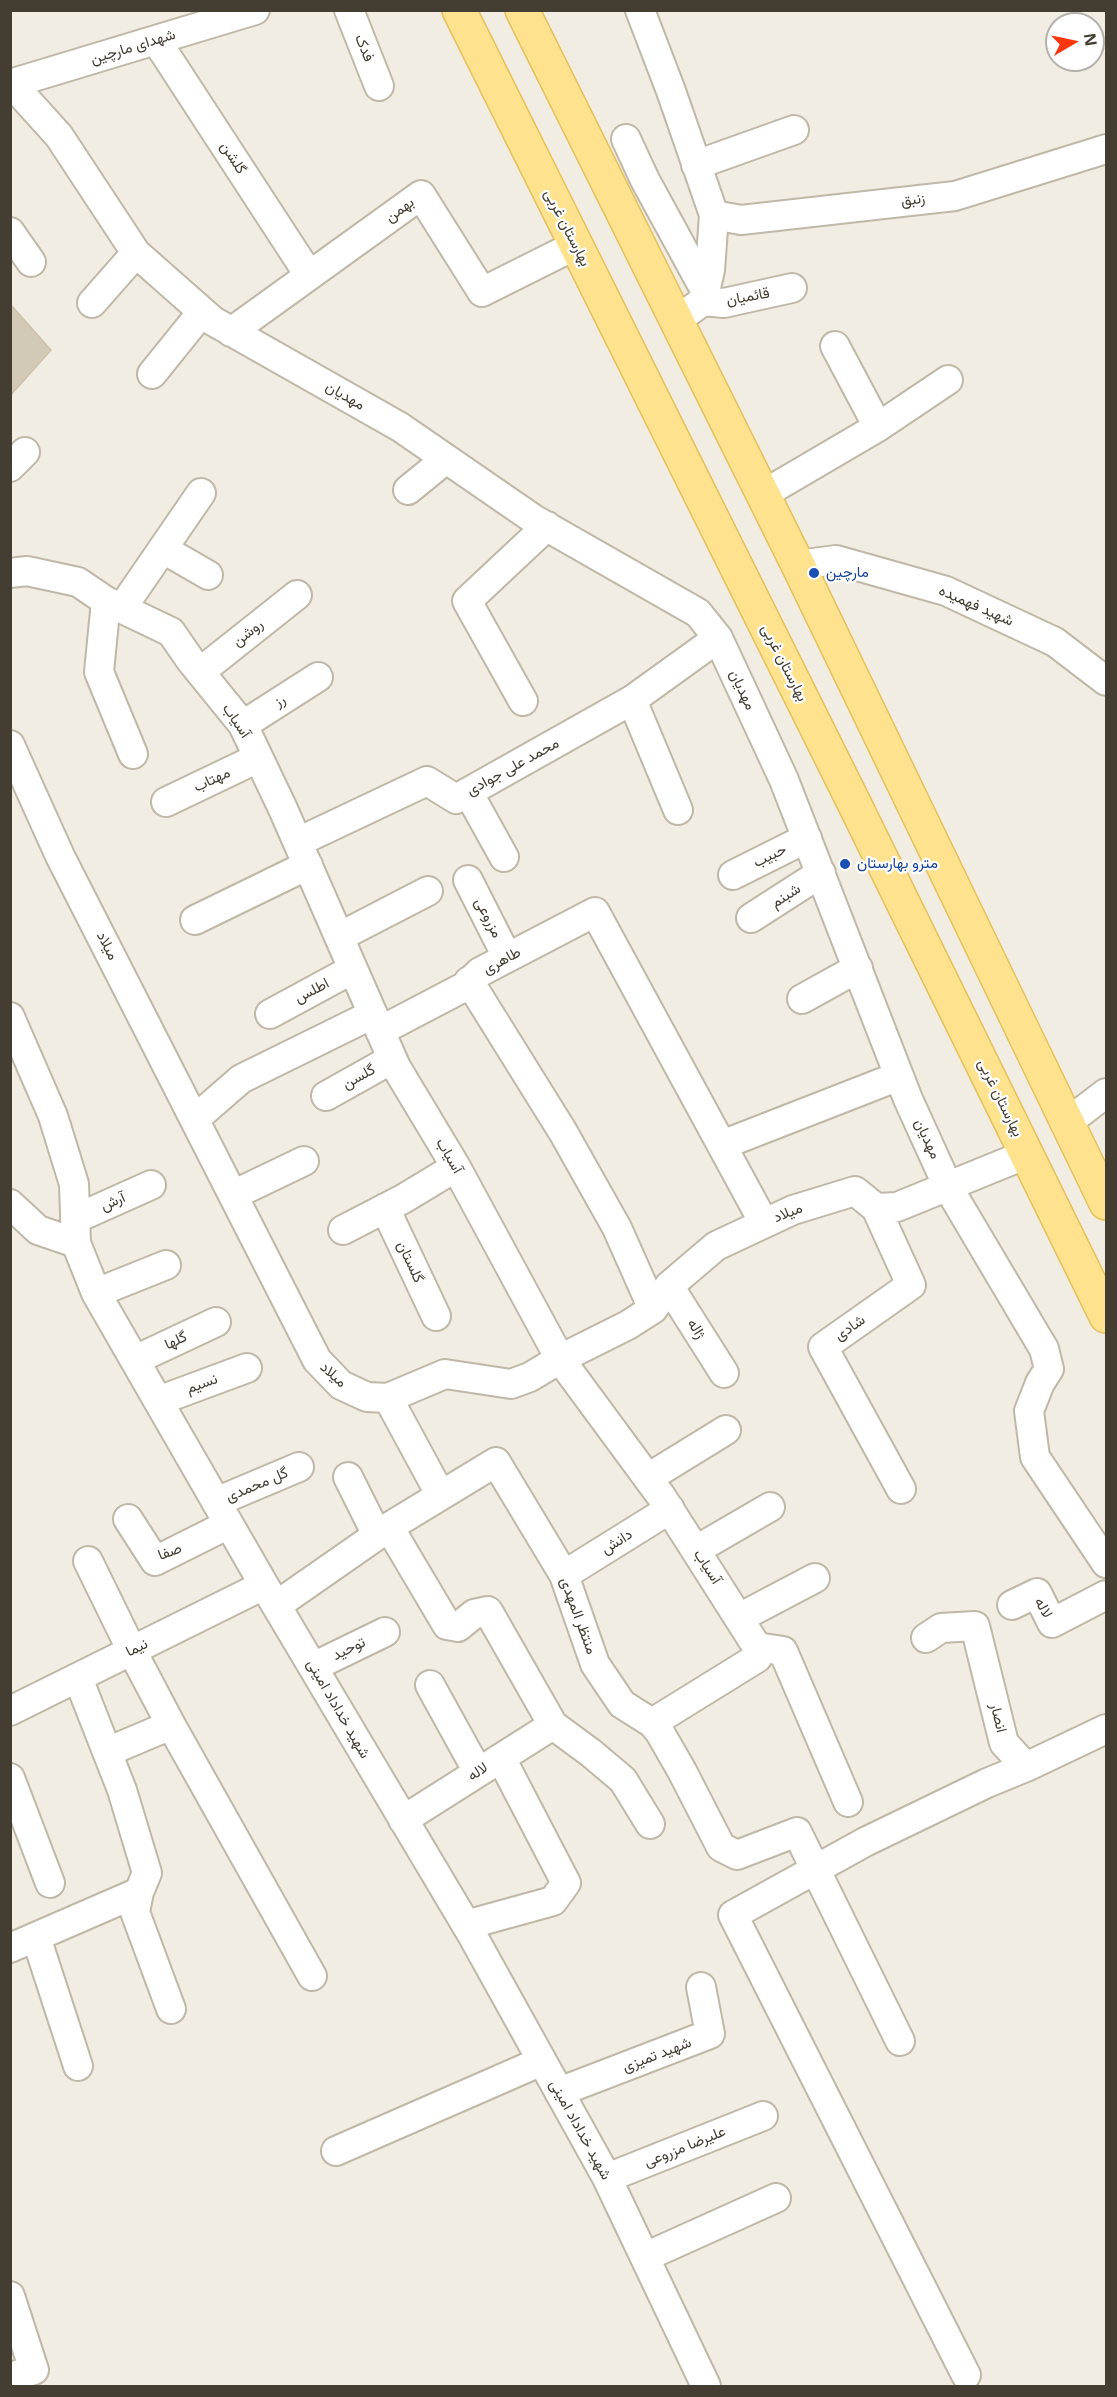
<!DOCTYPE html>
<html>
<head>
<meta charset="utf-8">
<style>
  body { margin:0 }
  #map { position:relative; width:1117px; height:2397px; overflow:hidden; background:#f1ede2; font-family:"Open Sans",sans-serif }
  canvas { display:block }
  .frame { position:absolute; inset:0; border:12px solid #433d32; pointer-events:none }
  .north { position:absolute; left:1045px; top:12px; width:60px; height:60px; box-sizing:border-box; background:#fff; border:2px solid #b4b1ad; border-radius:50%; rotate:81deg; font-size:16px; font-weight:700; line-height:24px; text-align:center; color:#433d32 }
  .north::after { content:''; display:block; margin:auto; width:21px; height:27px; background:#ff360c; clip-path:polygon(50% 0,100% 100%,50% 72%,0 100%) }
</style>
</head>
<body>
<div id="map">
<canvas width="1117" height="2397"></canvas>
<div class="frame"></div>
<div class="north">N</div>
</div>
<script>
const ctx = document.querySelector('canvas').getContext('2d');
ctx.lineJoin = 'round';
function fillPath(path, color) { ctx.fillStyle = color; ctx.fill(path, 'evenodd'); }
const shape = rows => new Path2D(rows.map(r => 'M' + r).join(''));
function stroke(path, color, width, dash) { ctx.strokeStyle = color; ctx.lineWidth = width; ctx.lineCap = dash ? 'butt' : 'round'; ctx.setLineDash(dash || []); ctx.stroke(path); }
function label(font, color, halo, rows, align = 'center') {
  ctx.font = font + ' "Open Sans",Vazirmatn,sans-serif'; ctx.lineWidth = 4.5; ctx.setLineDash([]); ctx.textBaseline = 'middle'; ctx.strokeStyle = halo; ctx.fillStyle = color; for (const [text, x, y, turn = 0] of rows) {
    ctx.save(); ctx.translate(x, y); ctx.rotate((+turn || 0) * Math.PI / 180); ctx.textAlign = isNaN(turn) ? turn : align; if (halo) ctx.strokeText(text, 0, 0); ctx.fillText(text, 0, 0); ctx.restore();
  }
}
const building = shape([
  [10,304,51,350,10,396,10,304]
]);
fillPath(building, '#d3c9b7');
stroke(building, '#cec1aa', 1.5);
const minor = shape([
  [349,10,379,86],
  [640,10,671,91,714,215,710,270,703,301,676,321],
  [156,40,309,275],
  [10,84,255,10],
  [12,84,59,136,136,253,213,321,400,427,535,520,698,613,718,638,784,780,908,1099,948,1187,1044,1349,1049,1369,1040,1383,1029,1411,1035,1457,1106,1563],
  [626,139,645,180,705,290],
  [696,165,794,130],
  [714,215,741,220,955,196,1106,149],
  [10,232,31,262],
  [703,301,724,303,792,288],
  [92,303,136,253],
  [231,332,421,195,482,292,576,245],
  [835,346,878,427],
  [152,374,202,312],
  [10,467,25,452],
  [408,490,446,459],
  [762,495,878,427,948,380],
  [163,549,208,575],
  [798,565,836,560,946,591,1055,642,1106,681],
  [10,573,27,571,78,582,106,601,171,632,191,661,243,725,283,809,396,1067,456,1167,560,1359,661,1496,757,1647],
  [106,601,99,672,133,754],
  [122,608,201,493],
  [200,672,297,595],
  [632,700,678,810],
  [523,701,467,601,547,526],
  [243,725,318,677],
  [10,745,60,856,317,1360,341,1385,367,1397,388,1398,445,1374,511,1384,530,1377,560,1359,628,1325,653,1309,669,1286,716,1246,793,1210,855,1191,876,1208,897,1207,1027,1154],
  [468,792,504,857],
  [166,802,258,758],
  [298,842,427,781,456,799,632,700,718,638],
  [733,875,807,838],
  [468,880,507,957],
  [751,918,821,873],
  [195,920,308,865],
  [339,937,428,891],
  [469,981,563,1132,617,1228,653,1309],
  [802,999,858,968],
  [270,1014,353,969],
  [10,1017,53,1116,74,1184,76,1243,96,1293,264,1585,471,1933,607,2178,706,2386],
  [380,1031,464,987,480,972,595,912,764,1223],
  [326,1096,392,1059],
  [195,1119,241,1079,373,1014],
  [1068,1122,1106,1093],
  [722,1145,899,1076],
  [233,1195,304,1161],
  [10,1204,38,1230,76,1243],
  [385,1208,436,1316],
  [876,1208,911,1285,823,1347,901,1489],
  [75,1219,151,1185],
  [343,1230,403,1199,456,1167],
  [669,1286,724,1373],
  [96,1293,166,1265],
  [135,1360,216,1322],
  [388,1398,440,1494],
  [158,1401,247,1368],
  [348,1477,377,1535],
  [648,1478,726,1430],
  [216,1502,299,1467],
  [128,1519,155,1561,229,1524],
  [389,1527,447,1625,458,1627,474,1614,488,1611,553,1725,591,1753,623,1780,650,1824],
  [696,1550,770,1507],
  [88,1561,132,1651,171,1725,312,1976],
  [564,1575,670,1509],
  [277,1605,389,1527,496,1462,564,1575,595,1664,622,1704,652,1723,659,1731,682,1771,721,1847,737,1855,797,1832,900,2041],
  [1012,1605,1037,1593,1052,1623,1106,1595],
  [739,1618,815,1578],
  [926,1638,941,1628,975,1626,1004,1743,1026,1767,1106,1729],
  [757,1647,783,1651,848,1802],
  [313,1667,385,1632],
  [78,1678,122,1790,147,1873,139,1892,135,1912,171,2009],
  [430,1685,478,1772],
  [10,1711,264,1585],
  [652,1723,757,1658,757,1647],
  [107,1752,171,1725],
  [10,1778,50,1883],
  [403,1820,553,1725],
  [466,1925,553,1901,566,1883,501,1758],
  [36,1937,78,2066],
  [10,1948,139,1892],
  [559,2092,710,2034,701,1987],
  [336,2151,542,2061],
  [607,2178,763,2116],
  [645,2257,776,2198],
  [10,2296,34,2370,10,2377],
  [966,2375,733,1915,865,1842,987,1783,1026,1767]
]);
const major = shape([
  [459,10,853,801,1106,1316],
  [522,10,798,565,1106,1203]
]);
stroke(minor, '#c0b8a7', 32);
stroke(major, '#e5c05c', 36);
stroke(minor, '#fff', 28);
stroke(major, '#ffe28d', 33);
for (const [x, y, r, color] of [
  [814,573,6,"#1a4fb4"],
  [845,864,6,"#1a4fb4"]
]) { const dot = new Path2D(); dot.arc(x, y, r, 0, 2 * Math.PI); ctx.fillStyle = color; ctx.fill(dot); stroke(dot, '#fff', 2); }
label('15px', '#433d32', '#fff', [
  ["شهدای مارچین",133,47,-17],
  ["فدک",364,48,68],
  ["گلشن",233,158,57],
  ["زنبق",913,200,-7],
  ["بهمن",400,210,-36],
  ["بهارستان غربی",567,228,63],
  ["قائمیان",748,297,-10],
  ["مهدیان",345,396,30],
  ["شهید فهمیده",976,606,24],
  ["روشن",248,633,-38],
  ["بهارستان غربی",784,663,63],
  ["مهدیان",742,690,65],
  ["رز",280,701,-32],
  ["آسیاب",236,721,56],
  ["محمد علی جوادی",513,767,-29],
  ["مهتاب",212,780,-25],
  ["حبیب",770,856,-26],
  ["شبنم",786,896,-33],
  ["مزروعی",488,918,63],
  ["میلاد",107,946,63],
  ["طاهری",502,961,-29],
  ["اطلس",312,991,-28],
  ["گلسن",359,1077,-29],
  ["بهارستان غربی",1000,1098,64],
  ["مهدیان",927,1139,65],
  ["آسیاب",449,1156,60],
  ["آرش",113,1202,-24],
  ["میلاد",788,1213,-22],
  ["گلستان",410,1262,65],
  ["شادی",850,1328,-35],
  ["ژاله",696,1329,58],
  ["گلها",176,1341,-25],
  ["میلاد",333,1375,42],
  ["نسیم",202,1384,-20],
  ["گل محمدی",257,1485,-23],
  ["دانش",617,1542,-32],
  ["صفا",170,1552,-21],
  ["آسیاب",707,1567,57],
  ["لاله",1043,1608,61],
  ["منتظر المهدی",578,1616,70],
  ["نیما",137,1648,-26],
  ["توحید",349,1649,-26],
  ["شهید خداداد امینی",338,1709,60],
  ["انصار",998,1718,76],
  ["لاله",478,1772,-33],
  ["شهید تمیزی",657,2055,-21],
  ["شهید خداداد امینی",580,2130,61],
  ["علیرضا مزروعی",685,2147,-22]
]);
label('15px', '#164399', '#fff', [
  ["مارچین",826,573],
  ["مترو بهارستان",857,864]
], 'left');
</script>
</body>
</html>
